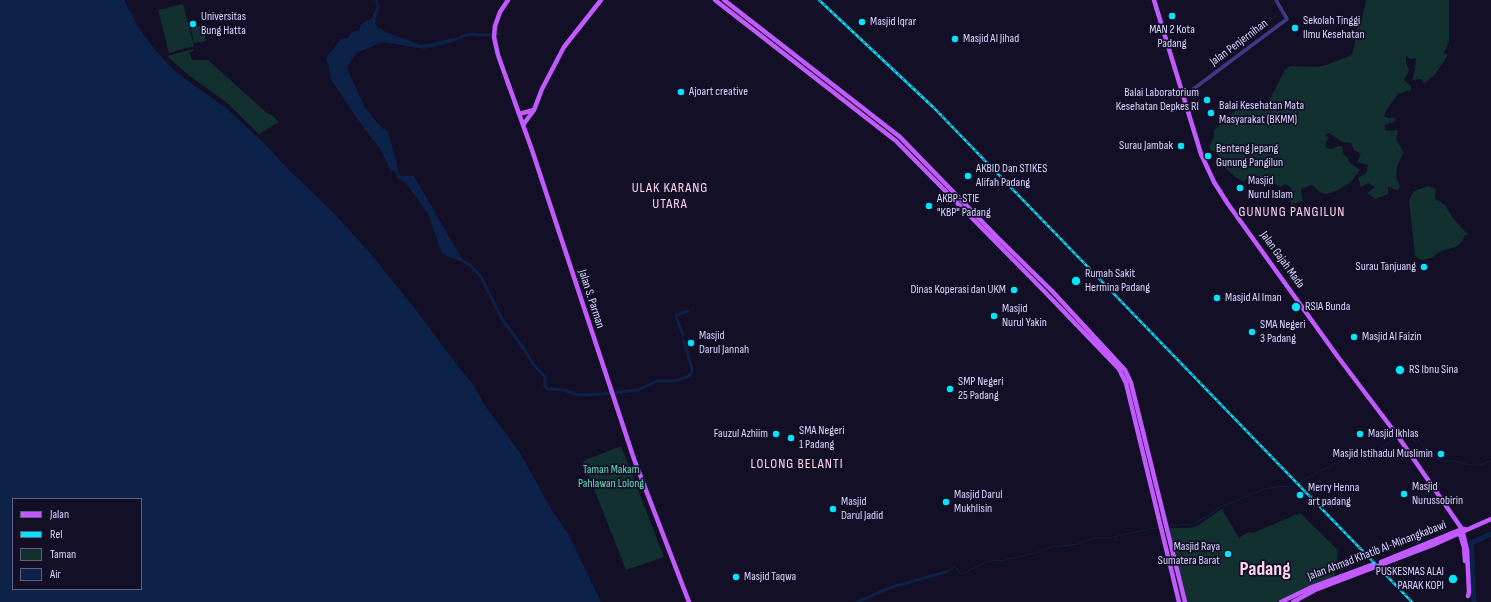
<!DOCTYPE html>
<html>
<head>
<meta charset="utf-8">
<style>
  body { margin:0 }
  #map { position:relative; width:1491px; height:602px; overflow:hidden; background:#130f26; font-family:"Sofia Sans Condensed",sans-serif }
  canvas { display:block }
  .legend { position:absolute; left:12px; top:498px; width:130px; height:92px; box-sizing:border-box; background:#130f26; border:1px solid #625e7d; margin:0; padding:5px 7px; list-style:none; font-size:12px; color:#d9d4ff }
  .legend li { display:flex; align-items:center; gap:8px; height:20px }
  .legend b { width:20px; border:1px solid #625e7d }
</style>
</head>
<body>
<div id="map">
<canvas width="1491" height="602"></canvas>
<ul class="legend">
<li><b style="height:5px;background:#c25bff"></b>Jalan</li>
<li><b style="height:5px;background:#00e5ff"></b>Rel</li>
<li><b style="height:11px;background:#12302f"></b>Taman</li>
<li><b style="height:11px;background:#0c2248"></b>Air</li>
</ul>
</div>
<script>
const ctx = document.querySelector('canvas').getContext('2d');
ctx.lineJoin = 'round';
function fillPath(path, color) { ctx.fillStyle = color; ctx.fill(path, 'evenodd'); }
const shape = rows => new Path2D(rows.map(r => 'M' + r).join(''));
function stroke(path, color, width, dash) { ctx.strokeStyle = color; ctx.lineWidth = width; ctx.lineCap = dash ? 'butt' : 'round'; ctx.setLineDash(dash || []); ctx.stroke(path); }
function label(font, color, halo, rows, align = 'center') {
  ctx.font = font + ' "Sofia Sans Condensed",sans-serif'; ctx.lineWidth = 3.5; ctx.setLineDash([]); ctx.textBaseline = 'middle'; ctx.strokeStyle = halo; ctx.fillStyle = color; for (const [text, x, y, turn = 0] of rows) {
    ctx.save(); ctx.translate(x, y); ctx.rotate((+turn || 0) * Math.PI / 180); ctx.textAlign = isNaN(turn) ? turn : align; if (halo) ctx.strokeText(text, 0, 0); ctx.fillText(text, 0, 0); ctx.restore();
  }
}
fillPath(shape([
  [1366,0,1449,0,1449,41,1444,53,1448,55,1434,76,1424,83,1421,79,1412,80,1415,70,1416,58,1410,59,1406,56,1406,63,1409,70,1404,80,1411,86,1411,90,1398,94,1387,109,1384,116,1388,118,1395,118,1395,121,1385,125,1386,131,1397,130,1398,133,1396,138,1402,150,1403,153,1397,167,1396,177,1400,186,1398,190,1388,187,1388,194,1375,199,1367,193,1375,187,1368,183,1361,187,1358,178,1366,173,1368,165,1357,162,1361,154,1354,150,1351,143,1342,142,1329,133,1325,135,1329,138,1326,141,1326,148,1332,149,1339,146,1342,146,1343,154,1348,158,1349,162,1360,170,1351,182,1340,189,1331,193,1325,194,1320,192,1312,185,1301,189,1303,201,1292,204,1287,196,1292,188,1285,184,1281,187,1272,183,1258,183,1246,179,1244,182,1237,178,1224,167,1217,153,1211,150,1209,146,1214,138,1214,130,1235,111,1248,103,1261,103,1269,101,1285,70,1290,66,1317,67,1326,65,1352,55,1355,43,1355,33,1362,19],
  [183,4,194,46,169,53,158,10],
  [203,25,206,41,194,43,191,28],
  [193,49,194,51,189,52,192,60,208,60,268,114,272,115,279,122,259,134,227,103,186,73,167,56],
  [1428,186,1436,189,1435,199,1445,205,1453,218,1468,235,1465,235,1462,241,1456,247,1441,251,1431,258,1424,260,1417,258,1415,255,1409,200,1414,191],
  [621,446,664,557,626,570,583,461],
  [1222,509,1239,538,1249,532,1253,533,1300,513,1338,550,1335,576,1313,585,1276,602,1187,602,1169,528,1189,528,1197,526]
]), '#12302f');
fillPath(shape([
  [0,0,124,0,140,30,157,52,176,72,226,108,265,144,289,170,329,208,371,254,416,310,460,369,473,384,486,407,520,453,553,512,569,535,601,602,0,602],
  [13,499,141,499,141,589,13,589],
  [375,0,377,0,380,7,376,17,375,24,378,28,386,32,421,45,461,37,459,39,450,43,424,49,383,42,356,53,347,68,365,108,382,128,388,131,400,176,414,176,460,256,464,260,462,262,442,254,428,214,405,182,397,178,395,170,391,172,382,152,353,113,332,81,326,58,341,39,348,38,351,33,359,30,361,24,371,19,377,6]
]), '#0c2248');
stroke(shape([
  [1400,436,1406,434,1414,441,1419,441,1430,457,1445,461,1454,461,1470,465,1481,465,1486,462,1491,461],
  [1169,526,1192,524,1208,516,1220,507,1265,489,1275,487,1292,486,1348,457,1365,459,1397,437],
  [946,572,955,567,962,574,986,562,995,560,1001,561,1039,552,1051,547,1079,544,1095,538,1109,538,1148,529,1160,528]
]), '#0c2248', 1);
stroke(shape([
  [461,37,470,34,483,35,499,34],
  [463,261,470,265,481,277,502,319,524,349,533,364,545,377,545,386,547,389,564,390,578,395,602,394,638,390,657,381,674,381,687,377,691,374,692,369,684,341],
  [683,335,676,317,677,315,688,311],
  [857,602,892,587,946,572]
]), '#0c2248', 3);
stroke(shape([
  [1474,602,1471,543,1491,534]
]), '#0c2248', 5);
stroke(shape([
  [1184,96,1287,19,1276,0]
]), '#3d3a85', 3.5);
stroke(shape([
  [508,0,500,12,495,26,494,37,498,55,532,150,634,459,689,602],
  [715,0,896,141,1045,292,1119,369,1126,383,1179,602],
  [724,0,900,137,997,237,1052,291,1125,370,1131,383,1185,602],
  [1154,0,1201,154,1214,182,1228,204,1338,357,1397,435,1462,529,1467,550,1469,592,1468,596],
  [519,114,534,110],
  [523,125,534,110,542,89,564,47,601,0],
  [1459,531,1464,547,1465,561],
  [1381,562,1462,529,1465,529],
  [1281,602,1312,587,1374,564],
  [1293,602,1315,590,1433,545,1491,519]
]), '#c25bff', 4.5);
const rail = shape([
  [819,0,934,108,1412,602]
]);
stroke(rail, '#00e5ff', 2.5);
stroke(rail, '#130f26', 1, [3]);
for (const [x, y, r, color] of [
  [1172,16,4,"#00e5ff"],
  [862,22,4,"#00e5ff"],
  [193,24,4,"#00e5ff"],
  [1295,28,4,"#00e5ff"],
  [955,39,4,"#00e5ff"],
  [681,92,4,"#00e5ff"],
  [1207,100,4,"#00e5ff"],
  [1211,113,4,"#00e5ff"],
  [1181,146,4,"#00e5ff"],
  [1208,156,4,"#00e5ff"],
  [968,176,4,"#00e5ff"],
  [1240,188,4,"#00e5ff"],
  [929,206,4,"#00e5ff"],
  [1424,267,4,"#00e5ff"],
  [1076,281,5,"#00e5ff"],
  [1014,290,4,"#00e5ff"],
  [1217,298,4,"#00e5ff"],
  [1296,307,5,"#00e5ff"],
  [994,316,4,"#00e5ff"],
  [1252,332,4,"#00e5ff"],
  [1354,337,4,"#00e5ff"],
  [691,343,4,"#00e5ff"],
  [1400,370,5,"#00e5ff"],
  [950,389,4,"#00e5ff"],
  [776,434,4,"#00e5ff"],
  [1360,434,4,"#00e5ff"],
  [791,438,4,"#00e5ff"],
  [1441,454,4,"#00e5ff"],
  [1404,494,4,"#00e5ff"],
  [1300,495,4,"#00e5ff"],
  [946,502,4,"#00e5ff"],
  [833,509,4,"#00e5ff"],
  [1228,554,4,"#00e5ff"],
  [736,577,4,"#00e5ff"],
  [1453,579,5,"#00e5ff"]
]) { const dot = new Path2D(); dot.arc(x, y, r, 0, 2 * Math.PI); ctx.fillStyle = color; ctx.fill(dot); stroke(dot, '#130f26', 1.5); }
label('12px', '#d9d4ff', '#130f26', [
  ["Universitas",201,17],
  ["Bung Hatta",201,31],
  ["Sekolah Tinggi",1303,21],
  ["Ilmu Kesehatan",1303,35],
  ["Masjid Iqrar",870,22],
  ["MAN 2 Kota",1172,30,"center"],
  ["Padang",1172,44,"center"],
  ["Masjid Al Jihad",963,39],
  ["Ajoart creative",689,92],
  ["Balai Laboratorium",1199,93,"right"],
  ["Kesehatan Depkes RI",1199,107,"right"],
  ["Balai Kesehatan Mata",1219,106],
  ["Masyarakat (BKMM)",1219,120],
  ["Surau Jambak",1173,146,"right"],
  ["Benteng Jepang",1216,149],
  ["Gunung Pangilun",1216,163],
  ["AKBID Dan STIKES",976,169],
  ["Alifah Padang",976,183],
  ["Masjid",1248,181],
  ["Nurul Islam",1248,195],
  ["AKBP-STIE",937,199],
  ["\"KBP\" Padang",937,213],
  ["Surau Tanjuang",1416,267,"right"],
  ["Rumah Sakit",1085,274],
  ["Hermina Padang",1085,288],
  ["Dinas Koperasi dan UKM",1006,290,"right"],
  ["Masjid Al Iman",1225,298],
  ["RSIA Bunda",1305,307],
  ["Masjid",1002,309],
  ["Nurul Yakin",1002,323],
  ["SMA Negeri",1260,325],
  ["3 Padang",1260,339],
  ["Masjid",699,336],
  ["Darul Jannah",699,350],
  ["Masjid Al Faizin",1362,337],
  ["RS Ibnu Sina",1409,370],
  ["SMP Negeri",958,382],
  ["25 Padang",958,396],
  ["SMA Negeri",799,431],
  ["1 Padang",799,445],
  ["Fauzul Azhiim",768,434,"right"],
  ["Masjid Ikhlas",1368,434],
  ["Masjid Istihadul Muslimin",1433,454,"right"],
  ["Masjid",1412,487],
  ["Nurussobirin",1412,501],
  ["Merry Henna",1308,488],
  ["art padang",1308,502],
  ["Masjid Darul",954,495],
  ["Mukhlisin",954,509],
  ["Masjid",841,502],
  ["Darul Jadid",841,516],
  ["Masjid Raya",1220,547,"right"],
  ["Sumatera Barat",1220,561,"right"],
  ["PUSKESMAS ALAI",1444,572,"right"],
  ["PARAK KOPI",1444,586,"right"],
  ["Masjid Taqwa",744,577]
], 'left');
label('12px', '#d9d4ff', '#130f26', [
  ["Jalan Penjernihan",1239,43,-37],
  ["Jalan Gajah Mada",1282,260,54],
  ["Jalan S. Parman",591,299,72],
  ["Jalan Ahmad Khatib Al-Minangkabawi",1377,551,-21]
]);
label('12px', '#5fe0c0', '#130f26', [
  ["Taman Makam",611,470],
  ["Pahlawan Lolong",611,484]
]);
ctx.letterSpacing = '1px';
label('14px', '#ffd6f0', '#130f26', [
  ["ULAK KARANG",670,188],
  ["UTARA",670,204],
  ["GUNUNG PANGILUN",1292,212],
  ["LOLONG BELANTI",797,464]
]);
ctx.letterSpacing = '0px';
label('bold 20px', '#ffd6f0', '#130f26', [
  ["Padang",1265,570]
]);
</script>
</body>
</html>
